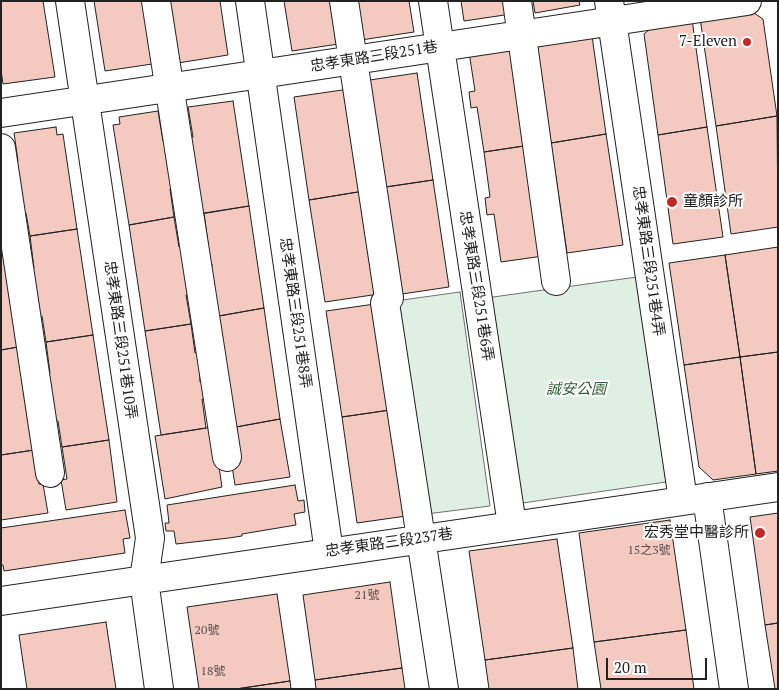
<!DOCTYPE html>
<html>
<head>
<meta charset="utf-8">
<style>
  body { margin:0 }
  #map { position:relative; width:779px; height:690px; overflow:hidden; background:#fff; font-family:"PT Serif",serif }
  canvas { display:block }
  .frame { position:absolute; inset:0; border:2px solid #222; pointer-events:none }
  .scale { position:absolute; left:606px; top:658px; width:101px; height:22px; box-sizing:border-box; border:2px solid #222; border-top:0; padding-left:6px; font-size:15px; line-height:18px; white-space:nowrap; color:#222; -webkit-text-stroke:4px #fff; paint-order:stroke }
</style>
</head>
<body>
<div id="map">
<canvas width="779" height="690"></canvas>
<div class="frame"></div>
<div class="scale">20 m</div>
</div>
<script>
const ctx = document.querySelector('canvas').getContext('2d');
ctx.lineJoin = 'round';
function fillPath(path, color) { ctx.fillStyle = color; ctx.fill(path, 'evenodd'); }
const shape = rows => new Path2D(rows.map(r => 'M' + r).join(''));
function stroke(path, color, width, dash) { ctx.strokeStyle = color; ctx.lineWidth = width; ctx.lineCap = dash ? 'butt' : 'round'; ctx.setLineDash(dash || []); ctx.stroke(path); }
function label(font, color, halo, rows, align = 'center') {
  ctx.font = font + ' "PT Serif","Noto Sans TC",serif'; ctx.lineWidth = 4; ctx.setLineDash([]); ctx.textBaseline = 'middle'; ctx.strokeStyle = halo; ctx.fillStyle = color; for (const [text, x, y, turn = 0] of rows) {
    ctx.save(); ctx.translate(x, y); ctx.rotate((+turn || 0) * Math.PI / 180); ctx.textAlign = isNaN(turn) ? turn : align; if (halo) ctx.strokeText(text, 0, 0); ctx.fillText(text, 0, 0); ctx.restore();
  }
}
const green = shape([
  [637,277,666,482,516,504,486,298,637,277],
  [460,292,490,506,418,515,388,302,460,292]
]);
fillPath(green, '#e0efe3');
stroke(green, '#6f6f6f', 1);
const building = shape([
  [1,1,43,1,55,77,3,84,1,70,1,1],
  [94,1,150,1,159,63,105,71,94,1],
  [169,1,220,1,228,55,178,63,169,1],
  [284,1,338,1,345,43,292,51,284,1],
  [355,1,409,1,414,32,361,40,355,1],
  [461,1,516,1,518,13,464,21,461,1],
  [533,1,579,1,580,5,535,13,533,1],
  [751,11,763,19,777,116,716,126,700,18,751,11],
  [692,19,707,127,658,135,644,34,656,24,692,19],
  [592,36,606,134,551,143,536,37,592,36],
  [521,37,537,144,484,152,477,107,471,108,469,92,475,91,469,52,521,37],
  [417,73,433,180,379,188,363,81,417,73],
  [349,89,364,191,309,200,294,97,349,89],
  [233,101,249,206,201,214,187,138,193,137,188,107,233,101],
  [158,111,163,141,168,140,176,188,170,189,174,217,129,225,113,125,120,124,119,117,158,111],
  [777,116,778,227,731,234,716,126,777,116],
  [56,127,57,135,63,134,77,229,30,236,26,213,22,214,14,161,18,161,14,133,56,127],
  [707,127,723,237,673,244,658,135,707,127],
  [606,134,623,245,567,253,551,143,606,134],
  [537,144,550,255,501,262,494,214,487,215,485,198,490,197,484,152,537,144],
  [433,180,449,287,395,295,379,188,433,180],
  [364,191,379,294,325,302,309,200,364,191],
  [249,206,264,308,213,317,201,268,212,267,212,264,202,265,199,244,208,243,204,213,249,206],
  [174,217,179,247,184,246,191,294,186,295,191,324,145,331,129,225,174,217],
  [77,229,93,335,46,342,42,316,37,316,30,269,34,268,30,236,77,229],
  [1,242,3,242,18,347,1,350,1,242],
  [778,247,778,352,740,357,725,255,778,247],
  [725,255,740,357,684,365,669,263,725,255],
  [382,303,397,409,342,417,326,311,382,303],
  [264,308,280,419,236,427,219,316,264,308],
  [191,324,195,353,199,352,200,382,205,381,207,399,202,399,206,428,161,435,145,331,191,324],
  [93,335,109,440,62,447,58,421,52,422,45,374,50,373,46,342,93,335],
  [18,347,34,450,1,455,1,350,18,347],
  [778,352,778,471,756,474,740,357,778,352],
  [740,357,756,474,713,480,699,467,684,365,740,357],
  [397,409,413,515,357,523,342,417,397,409],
  [280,419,290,477,235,485,232,466,236,427,280,419],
  [213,427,222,487,165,499,155,436,213,427],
  [109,440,117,502,66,510,61,480,67,479,62,447,109,440],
  [34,450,39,484,43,484,48,513,1,520,1,455,34,450],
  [295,485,298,501,304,500,305,512,294,514,296,525,242,534,242,536,229,538,176,544,174,531,166,531,165,523,169,523,167,505,295,485],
  [125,510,130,538,123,539,125,553,4,571,3,565,1,565,1,528,125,510],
  [778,513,778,623,765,625,750,517,778,513],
  [670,520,686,630,594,642,579,533,670,520],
  [557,539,573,648,485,660,469,551,557,539],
  [390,582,402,668,315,680,303,595,390,582],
  [277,594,290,681,236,689,199,689,187,607,277,594],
  [106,622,116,689,27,689,19,635,106,622],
  [778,623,778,689,775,689,765,625,778,623],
  [686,630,694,689,601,689,594,642,686,630],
  [573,648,578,689,489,689,485,660,573,648],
  [402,668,405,689,316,689,315,680,402,668],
  [290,681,291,689,236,689,290,681]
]);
fillPath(building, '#f3c9c0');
stroke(building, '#222', 1);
const minor = shape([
  [70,1,150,538,144,580,159,689],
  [156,1,227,457],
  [250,1,329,552],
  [344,1,389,298,385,303,444,689],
  [433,1,512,525],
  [517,1,556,281],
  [609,1,683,500],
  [1,113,747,1],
  [1,148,50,473],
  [707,497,734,689],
  [1,601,778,487]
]);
stroke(minor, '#222', 30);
stroke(minor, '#fff', 28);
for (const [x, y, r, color] of [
  [747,42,5,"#c62828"],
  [672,202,6,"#c62828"],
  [760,533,6,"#c62828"]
]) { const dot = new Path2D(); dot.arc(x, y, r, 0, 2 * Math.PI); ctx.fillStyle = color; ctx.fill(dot); stroke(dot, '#fff', 2); }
label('12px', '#564c4a', null, [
  ["15之3號",649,551],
  ["21號",367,596],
  ["20號",207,631],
  ["18號",213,672]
]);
label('15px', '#222', '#fff', [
  ["7-Eleven",737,42],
  ["童顏診所",683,202,"left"],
  ["宏秀堂中醫診所",749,533]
], 'right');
label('15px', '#222', '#fff', [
  ["忠孝東路三段251巷",374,57,-9],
  ["忠孝東路三段251巷4弄",648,261,82],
  ["忠孝東路三段251巷6弄",476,286,81],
  ["忠孝東路三段251巷8弄",295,313,82],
  ["忠孝東路三段251巷10弄",120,340,82],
  ["忠孝東路三段237巷",389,543,-8]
]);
label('italic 15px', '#2f5e38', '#fff', [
  ["誠安公園",576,390]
]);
</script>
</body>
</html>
